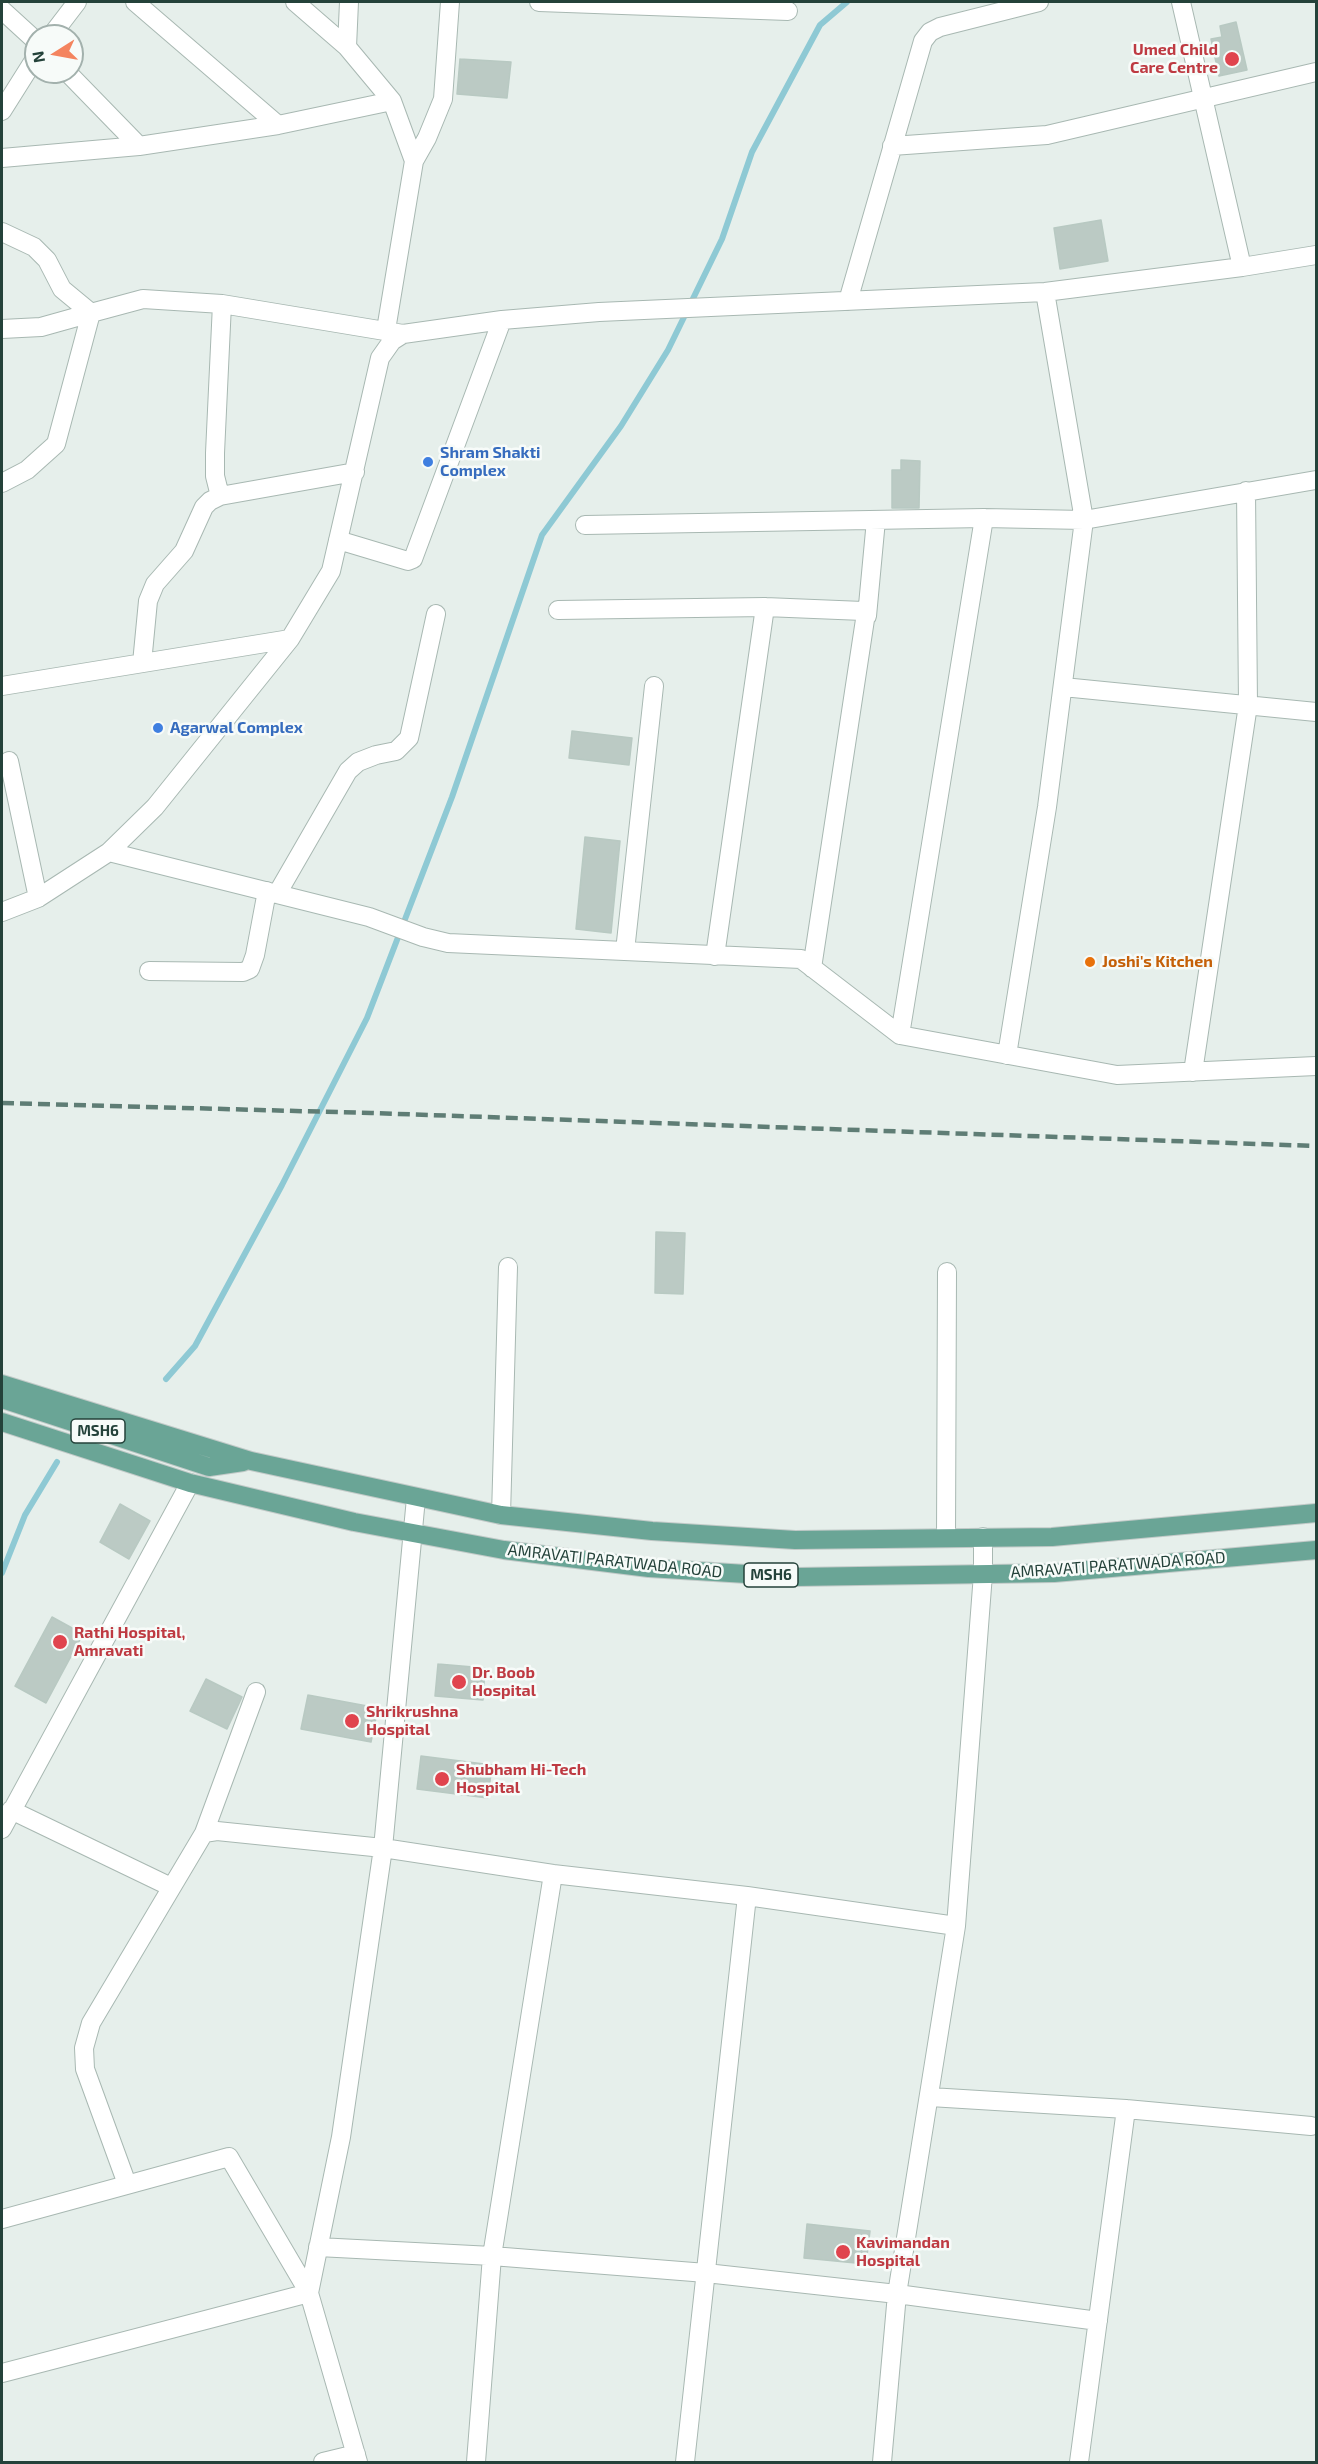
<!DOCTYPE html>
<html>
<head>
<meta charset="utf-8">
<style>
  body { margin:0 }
  #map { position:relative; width:1318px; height:2464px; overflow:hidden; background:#e6efeb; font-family:"Exo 2",sans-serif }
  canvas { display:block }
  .frame { position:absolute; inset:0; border:3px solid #24423a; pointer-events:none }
  .north { position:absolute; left:24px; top:24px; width:60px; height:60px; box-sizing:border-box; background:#f7fbf9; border:2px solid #a3b1ad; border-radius:50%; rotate:259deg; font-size:16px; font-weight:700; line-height:24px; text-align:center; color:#24423a }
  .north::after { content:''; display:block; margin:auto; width:21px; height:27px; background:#f4845f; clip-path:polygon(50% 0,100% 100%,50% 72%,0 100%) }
</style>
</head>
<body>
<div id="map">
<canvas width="1318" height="2464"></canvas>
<div class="frame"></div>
<div class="north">N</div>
</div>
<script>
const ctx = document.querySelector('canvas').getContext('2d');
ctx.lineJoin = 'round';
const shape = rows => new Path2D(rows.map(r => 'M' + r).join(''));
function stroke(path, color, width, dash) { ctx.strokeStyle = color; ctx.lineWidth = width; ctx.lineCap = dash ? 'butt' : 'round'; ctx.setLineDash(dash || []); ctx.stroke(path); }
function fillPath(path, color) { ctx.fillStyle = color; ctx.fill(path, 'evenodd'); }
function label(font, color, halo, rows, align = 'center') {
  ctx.font = font + ' "Exo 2",sans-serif'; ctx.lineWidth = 5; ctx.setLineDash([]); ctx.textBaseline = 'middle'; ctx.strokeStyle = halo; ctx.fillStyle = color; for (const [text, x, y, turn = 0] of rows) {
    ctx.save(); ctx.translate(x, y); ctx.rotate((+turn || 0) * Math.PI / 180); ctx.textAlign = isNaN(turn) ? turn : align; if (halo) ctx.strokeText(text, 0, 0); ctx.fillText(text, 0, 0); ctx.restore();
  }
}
stroke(shape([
  [166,1379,195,1346,282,1185,367,1018,452,797,542,535,621,426,668,350,722,239,752,152,820,25,847,2],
  [2,1573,25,1515,57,1462]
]), '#8ec9d4', 6);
const building = shape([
  [1236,22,1247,70,1219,76,1211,39,1222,37,1220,26,1236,22],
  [460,59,511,62,507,98,457,94,460,59],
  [1101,220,1108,261,1060,269,1054,228,1101,220],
  [901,460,920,461,919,508,892,508,892,470,901,470,901,460],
  [572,731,632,738,629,765,569,758,572,731],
  [585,837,620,841,611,933,576,929,585,837],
  [656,1232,685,1233,683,1294,655,1293,656,1232],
  [120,1504,150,1521,129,1559,100,1542,120,1504],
  [52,1617,83,1634,46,1703,15,1686,52,1617],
  [438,1664,485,1668,483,1700,435,1696,438,1664],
  [206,1679,242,1697,227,1729,190,1711,206,1679],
  [308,1695,378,1708,371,1742,301,1729,308,1695],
  [421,1756,492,1765,488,1798,417,1789,421,1756],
  [807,2224,870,2231,866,2264,804,2258,807,2224]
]);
fillPath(building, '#bbcac4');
stroke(building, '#b8c9c2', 1.5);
const minor = shape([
  [135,2,278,125],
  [295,2,347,47,392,101,414,161],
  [539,2,788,11],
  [1181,2,1242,267],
  [2,10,36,41],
  [51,36,77,2],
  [347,47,349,2],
  [67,72,139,146],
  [2,111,36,57],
  [892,146,1047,135,1316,72],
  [2,158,139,146,278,125,392,101],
  [2,232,34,247,47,260,62,289,91,313],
  [848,301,923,41,930,32,940,27,1039,2],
  [2,329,41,327,91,313],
  [386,330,414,161,427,138,443,99,450,2],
  [2,483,27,470,56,444,91,313,143,299,222,304,403,334],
  [220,496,215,476,215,453,222,304],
  [585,525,984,518,1084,520,1316,480],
  [338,540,408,561,413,559,502,320],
  [558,610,765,607,863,611,866,613,812,968],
  [867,616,876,520],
  [142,663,148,601,155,584,184,551,204,507,210,501,220,496,355,472],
  [2,686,290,639],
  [1063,687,1316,712],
  [9,761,38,898],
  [109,852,369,917,423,937,448,943,801,959,900,1035,1117,1075,1316,1066],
  [277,894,348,771,358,762,376,755,396,751,409,738,436,614],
  [2,912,38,898,109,852,155,807,290,639,331,571,380,358,392,341,403,334,502,320,599,312,1045,292,1242,267,1316,255],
  [625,951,654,686],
  [715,956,765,607],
  [149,971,243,972,250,969,255,955,267,891],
  [900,1035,984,518],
  [1007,1055,1047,807,1084,520,1045,292],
  [1193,1072,1248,705,1246,491],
  [501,1515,508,1267],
  [946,1538,947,1272],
  [11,1810,171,1887],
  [2,1829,190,1483],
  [204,1833,256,1692],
  [930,2097,1126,2109,1311,2126],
  [127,2184,85,2069,84,2048,91,2023,204,1833,217,1831,383,1848,553,1874,747,1896,956,1926],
  [2,2219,229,2157,309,2293,358,2462],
  [318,2247,492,2256,706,2273,897,2294,1098,2321],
  [2,2373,309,2293,341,2137,383,1848,416,1498],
  [323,2462,356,2454],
  [476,2462,492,2256,553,1874],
  [685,2462,747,1896],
  [882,2462,897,2294,956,1926,983,1574,983,1537],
  [1079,2462,1126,2109]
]);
const major = shape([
  [2,1384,251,1461,501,1515,652,1531,795,1540,1052,1537,1316,1513],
  [2,1399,209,1467,243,1462],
  [2,1422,190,1483,354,1522,504,1550,649,1568,795,1577,1054,1573,1316,1550]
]);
stroke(minor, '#a8b8b2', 20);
stroke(major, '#c2cac8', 20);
stroke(minor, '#fff', 18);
stroke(major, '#6aa596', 18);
stroke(shape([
  [2,1103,371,1113,1316,1146]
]), '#5f7d75', 4.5, [12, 6]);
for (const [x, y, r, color] of [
  [1232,59,8,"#e0444e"],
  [428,462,6,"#3f7fe0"],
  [158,728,6,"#3f7fe0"],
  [1090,962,6,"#e8710a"],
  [60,1642,8,"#e0444e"],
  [459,1682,8,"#e0444e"],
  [352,1721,8,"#e0444e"],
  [442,1779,8,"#e0444e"],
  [843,2252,8,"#e0444e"]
]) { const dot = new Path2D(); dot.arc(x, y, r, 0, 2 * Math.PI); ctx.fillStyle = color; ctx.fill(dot); stroke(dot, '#f7fbf9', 2); }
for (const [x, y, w] of [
  [98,1431,54],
  [771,1575,54]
]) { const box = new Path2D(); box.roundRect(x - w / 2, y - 12, w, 24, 4.5); ctx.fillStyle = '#f7fbf9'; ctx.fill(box); stroke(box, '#24423a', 1.5); }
label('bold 15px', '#24423a', null, [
  ["MSH6",98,1431],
  ["MSH6",771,1575]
]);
label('bold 16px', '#be3a42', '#f7fbf9', [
  ["Umed Child",1218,50,"right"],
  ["Care Centre",1218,68,"right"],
  ["Rathi Hospital,",74,1633],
  ["Amravati",74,1651],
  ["Dr. Boob",472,1673],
  ["Hospital",472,1691],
  ["Shrikrushna",366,1712],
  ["Hospital",366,1730],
  ["Shubham Hi-Tech",456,1770],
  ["Hospital",456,1788],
  ["Kavimandan",856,2243],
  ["Hospital",856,2261]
], 'left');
label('bold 16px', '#366cbe', '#f7fbf9', [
  ["Shram Shakti",440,453],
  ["Complex",440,471],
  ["Agarwal Complex",170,728]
], 'left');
label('bold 16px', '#c56008', '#f7fbf9', [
  ["Joshi's Kitchen",1102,962]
], 'left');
label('16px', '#24423a', '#f7fbf9', [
  ["AMRAVATI PARATWADA ROAD",615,1561,6],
  ["AMRAVATI PARATWADA ROAD",1118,1565,-4]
]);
</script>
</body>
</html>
